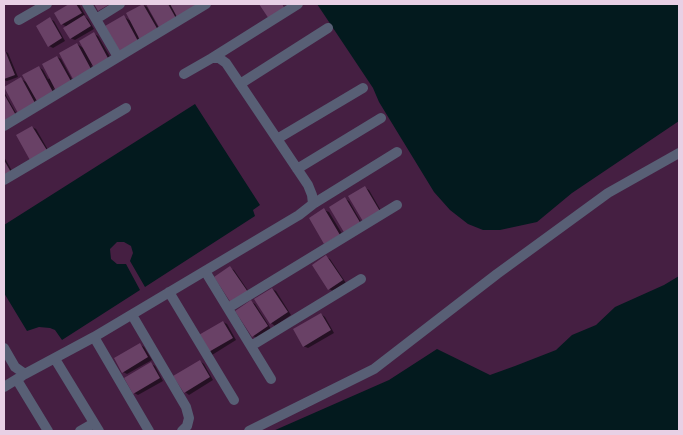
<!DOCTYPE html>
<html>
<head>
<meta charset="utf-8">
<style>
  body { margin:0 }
  #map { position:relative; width:683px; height:435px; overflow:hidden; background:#451f42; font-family:"PT Sans",sans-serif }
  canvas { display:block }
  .frame { position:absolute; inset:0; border:5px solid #e8d0e5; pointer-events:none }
</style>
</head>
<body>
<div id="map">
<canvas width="683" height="435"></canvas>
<div class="frame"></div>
</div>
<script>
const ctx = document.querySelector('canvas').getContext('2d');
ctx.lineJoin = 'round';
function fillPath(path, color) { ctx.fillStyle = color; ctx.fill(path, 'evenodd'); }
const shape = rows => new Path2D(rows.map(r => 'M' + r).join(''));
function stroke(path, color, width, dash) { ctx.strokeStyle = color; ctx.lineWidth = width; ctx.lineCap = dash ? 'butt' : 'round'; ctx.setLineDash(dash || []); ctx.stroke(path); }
fillPath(shape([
  [317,4,679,4,679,121,572,193,537,222,500,230,483,230,468,224,450,210,434,192,379,102,373,88],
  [195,104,260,205,253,210,255,216,145,287,130,261,133,253,131,246,124,242,117,242,110,249,111,259,117,264,126,264,140,290,62,340,55,330,50,328,39,327,27,331,4,293,4,225],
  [679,276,679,431,273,431,389,380,437,349,490,375,515,366,556,350,572,335,596,325,615,307,664,285]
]), '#031a1e');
fillPath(shape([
  [72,4,79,4,85,15,84,16,88,19,94,29,75,40,70,38,67,27,62,24,55,14],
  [148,4,196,4,200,10,182,19,176,15,180,23,161,28],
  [143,5,147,7,161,32,145,41,138,37,142,44,107,26,124,17,131,21],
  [50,19,54,21,65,41,53,48,49,46],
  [94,34,98,36,113,62,99,69,91,65,94,71,78,80,77,44,85,49],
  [4,51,8,53,18,77,7,81,4,80],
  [57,57,61,59,75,85,61,93,53,88,58,96,43,105,35,100,38,106,23,114,21,79,28,83,39,67,43,70,48,79,51,78],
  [4,92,20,120,4,127],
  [32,127,36,129,51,155,36,163],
  [4,157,15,176,4,183],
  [365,188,369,190,384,216,365,223],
  [345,199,349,201,364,227,350,236],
  [324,210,329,212,344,237,329,246],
  [326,257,330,259,346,283,333,291,329,289],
  [230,268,234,270,251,295,236,305],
  [272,289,276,291,291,315,275,326,271,323],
  [251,302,255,304,271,329,257,338,253,336],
  [321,314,325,317,334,333,308,348,303,346],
  [223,322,227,324,236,340,212,355,208,352],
  [140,345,144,347,152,360,127,374,123,372],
  [200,361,204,364,213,380,189,395,185,392],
  [151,364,155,366,163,381,138,395,134,393]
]), '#0007');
fillPath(shape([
  [69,4,76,4,82,13,61,25,54,13],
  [94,4,110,4,98,11],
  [143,4,158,30,140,40,126,13],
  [146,4,168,4,177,20,160,29],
  [170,4,194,4,196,7,177,17],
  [259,4,282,4,285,9,269,19],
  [84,15,91,26,70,39,63,28],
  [124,15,138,41,120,52,105,26],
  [50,17,62,38,48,47,36,26],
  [94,32,109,60,94,68,79,41],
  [77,43,91,69,73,79,59,53],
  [4,48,15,75,4,79],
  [57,56,72,83,56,91,42,64],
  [39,66,54,94,38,103,22,75],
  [21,77,35,103,18,113,4,87],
  [4,94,17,117,4,124],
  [32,126,48,152,31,162,16,135],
  [4,160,12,174,4,179],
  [365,186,381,213,364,223,348,196],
  [345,197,361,224,345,234,329,207],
  [324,208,340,235,324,244,309,218],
  [326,255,343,280,328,290,312,265],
  [230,266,248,292,231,303,214,277],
  [272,288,288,312,270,324,254,299],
  [251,300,268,326,252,337,235,311],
  [321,313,331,330,303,347,293,329],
  [223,321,233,338,207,353,197,336],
  [140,343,148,357,122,373,114,358],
  [200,360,210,377,184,393,173,376],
  [151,362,160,378,133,394,124,378]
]), '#694166');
stroke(shape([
  [87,4,118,57],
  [96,19,120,4],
  [19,20,47,4],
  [212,58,298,4],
  [240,84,328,28],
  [4,126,206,4],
  [277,139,363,88],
  [297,169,381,118],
  [4,180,126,108],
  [313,204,397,152],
  [205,271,271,379],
  [169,292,234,400],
  [228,308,397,205],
  [132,315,186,407,189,418,187,426,182,431],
  [94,337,149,431],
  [251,346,361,279],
  [4,348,15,367,25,374,94,337,299,215,313,204,312,195,308,185,226,63,219,58,212,58,184,74],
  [55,359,99,431],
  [17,380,48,431],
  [4,387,22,376],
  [80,431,94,423],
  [249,431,374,369,497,274,608,193,679,153]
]), '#585f75', 10);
</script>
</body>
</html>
